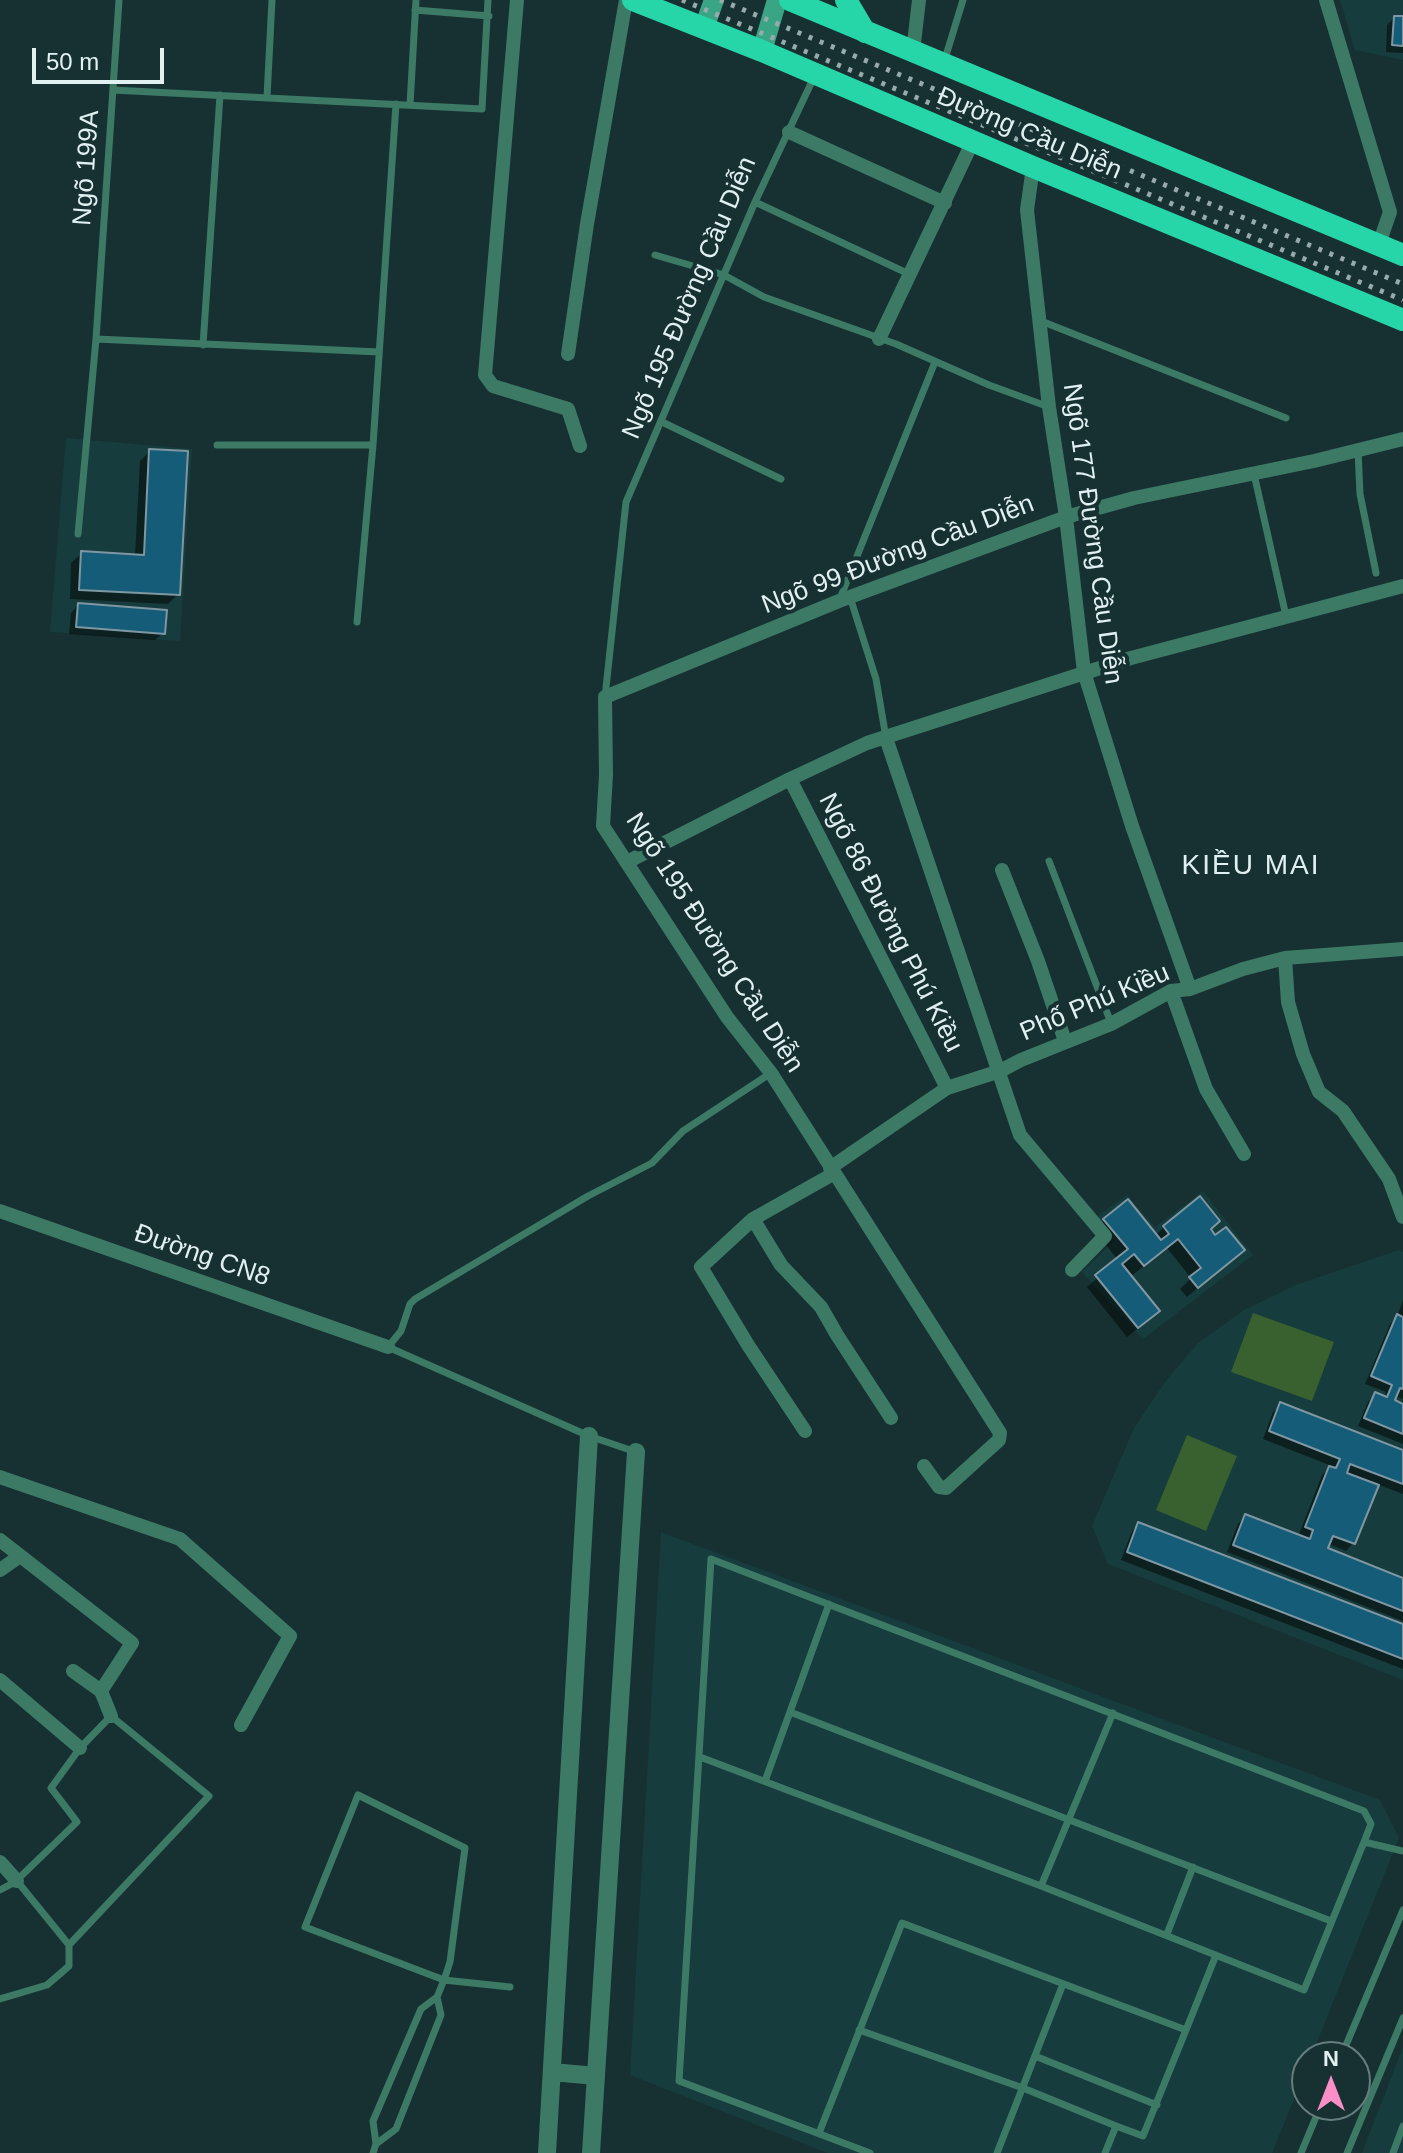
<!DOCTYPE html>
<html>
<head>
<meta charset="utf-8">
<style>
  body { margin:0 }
  #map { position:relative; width:1403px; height:2153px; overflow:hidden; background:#173132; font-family:Helvetica,sans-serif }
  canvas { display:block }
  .north { position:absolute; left:1291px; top:2041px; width:80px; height:80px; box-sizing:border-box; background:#173132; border:2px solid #687d7e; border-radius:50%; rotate:0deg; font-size:22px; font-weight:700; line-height:32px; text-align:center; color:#e1f0f1 }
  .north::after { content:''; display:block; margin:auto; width:28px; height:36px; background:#fa8fc7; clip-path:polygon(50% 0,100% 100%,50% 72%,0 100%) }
  .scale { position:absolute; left:32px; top:48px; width:132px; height:36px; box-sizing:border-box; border:4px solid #e1f0f1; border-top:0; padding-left:10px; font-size:24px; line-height:28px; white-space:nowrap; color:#e1f0f1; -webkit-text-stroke:6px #173132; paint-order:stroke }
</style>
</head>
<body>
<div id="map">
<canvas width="1403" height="2153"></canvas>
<div class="north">N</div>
<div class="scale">50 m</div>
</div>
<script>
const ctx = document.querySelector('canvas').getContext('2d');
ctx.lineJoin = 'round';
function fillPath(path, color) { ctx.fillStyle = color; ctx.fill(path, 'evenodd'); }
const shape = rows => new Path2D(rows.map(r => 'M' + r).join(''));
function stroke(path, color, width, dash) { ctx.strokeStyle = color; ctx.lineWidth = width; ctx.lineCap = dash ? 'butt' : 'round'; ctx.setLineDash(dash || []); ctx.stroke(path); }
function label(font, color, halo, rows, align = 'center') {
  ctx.font = font + ' Helvetica,sans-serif'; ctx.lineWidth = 8; ctx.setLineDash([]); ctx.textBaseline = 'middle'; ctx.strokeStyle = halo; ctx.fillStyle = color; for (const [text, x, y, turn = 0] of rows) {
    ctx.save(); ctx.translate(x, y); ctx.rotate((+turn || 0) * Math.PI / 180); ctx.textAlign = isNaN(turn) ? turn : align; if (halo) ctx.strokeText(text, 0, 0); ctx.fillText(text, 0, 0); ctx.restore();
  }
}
fillPath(shape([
  [1340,0,1403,0,1403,60,1355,50],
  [66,438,192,449,180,641,50,632],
  [1203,1191,1253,1255,1143,1339,1082,1272,1114,1241,1096,1217,1127,1195,1155,1227],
  [1399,1250,1403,1252,1403,1680,1108,1564,1092,1526,1134,1428,1165,1382,1198,1343,1244,1310,1296,1285],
  [661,1532,1380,1800,1399,1838,1311,2057,1307,2057,1307,2067,1272,2153,828,2153,630,2075],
  [1403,2047,1403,2153,1362,2153]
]), '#173c3d');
fillPath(shape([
  [1253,1313,1334,1342,1312,1401,1231,1372],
  [1187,1435,1237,1456,1206,1531,1156,1510]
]), '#38612f');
fillPath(shape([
  [1394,18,1403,18,1403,53,1386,52,1387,25],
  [150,451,178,594,168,604,70,599,71,563,82,553,135,556,140,461],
  [78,605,163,633,155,640,69,634,71,613],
  [1104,1220,1155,1236,1164,1227,1209,1230,1232,1260,1187,1297,1180,1289,1191,1278,1167,1248,1130,1277,1147,1321,1127,1337,1087,1287,1118,1260,1094,1230],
  [1403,1300,1403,1399,1394,1396,1392,1401,1403,1406,1403,1444,1358,1426,1368,1402,1375,1395,1384,1398,1386,1392,1365,1384,1390,1324,1397,1317],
  [1281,1405,1403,1452,1403,1494,1377,1484,1353,1543,1346,1551,1327,1543,1325,1550,1403,1580,1403,1621,1227,1552,1238,1524,1246,1516,1298,1537,1322,1475,1332,1466,1263,1439,1273,1412],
  [1139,1524,1403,1626,1403,1669,1121,1560,1132,1531]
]), '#0007');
const building = shape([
  [1394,16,1403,16,1403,46,1392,45,1394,16],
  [149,449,188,451,180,595,79,590,81,551,144,555,149,449],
  [78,603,167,610,165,634,76,627,78,603],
  [1200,1196,1220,1221,1211,1229,1215,1235,1226,1227,1245,1250,1198,1288,1189,1277,1201,1268,1178,1239,1144,1266,1134,1254,1122,1264,1160,1311,1138,1328,1095,1275,1128,1249,1103,1219,1128,1199,1161,1240,1169,1234,1163,1226,1200,1196],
  [1397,1314,1403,1317,1403,1389,1400,1388,1395,1400,1403,1404,1403,1434,1364,1418,1375,1392,1387,1397,1392,1385,1371,1376,1397,1314],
  [1280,1402,1403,1450,1403,1484,1350,1464,1347,1473,1379,1485,1355,1544,1333,1536,1328,1548,1403,1578,1403,1611,1233,1545,1245,1514,1310,1539,1313,1530,1305,1527,1329,1466,1336,1468,1340,1459,1269,1431,1280,1402],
  [1138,1522,1403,1624,1403,1659,1127,1552,1138,1522]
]);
fillPath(building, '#155c78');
stroke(building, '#7f97a2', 2);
stroke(shape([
  [415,10,489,16],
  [944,62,963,0],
  [113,90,482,109,488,0],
  [267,97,272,0],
  [410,105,416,0],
  [755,202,909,274],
  [655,255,724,275,764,297,896,344,989,385,1049,407],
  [1041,321,1286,418],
  [96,339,379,352],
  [203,345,220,95],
  [662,422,781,479],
  [217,445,373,445],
  [1358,450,1360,494,1376,573],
  [1254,474,1286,616],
  [78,534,96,339,119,0],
  [850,597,876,679,886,738],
  [839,601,935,362],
  [357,622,373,445,396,104],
  [605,697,626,502,755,202,815,75],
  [1049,861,1111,1023],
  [636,1452,589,1436,388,1347,401,1331,410,1304,415,1299,588,1196,652,1163,683,1131,771,1073],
  [790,1712,1331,1921],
  [700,1757,1041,1886,1304,1990,1364,1842],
  [765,1781,829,1604],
  [1041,1886,1113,1713],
  [0,1890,17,1881,69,1945],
  [1167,1934,1193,1867],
  [437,1997,444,1980,450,1962,465,1848,358,1795,305,1927,444,1980,510,1987],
  [0,1999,47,1985,69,1966,69,1945,209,1796,111,1716,80,1748,51,1788,77,1822,17,1880],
  [859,2030,1023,2088,1116,2126],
  [1035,2056,1157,2105],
  [1341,2057,1403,1910],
  [819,2133,902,1923,1186,2030,1216,1955],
  [373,2153,376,2144,396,2129,441,2015,437,1997,421,2009,373,2121,376,2144],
  [870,2153,679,2081,711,1559,1364,1811,1371,1824,1364,1842,1403,1851],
  [997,2153,1063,1984],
  [1105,2153,1116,2126,1143,2136,1186,2030],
  [1301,2153,1321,2105],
  [1347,2153,1403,2018],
  [1393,2153,1403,2126]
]), '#3c7a65', 7);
stroke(shape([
  [517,0,485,375,493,386,568,409,580,446],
  [1326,0,1390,212,1379,244],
  [913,52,919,0],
  [789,132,945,203],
  [1033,167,1027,210,1049,407,1066,517,1084,672,1132,826,1190,989],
  [879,339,973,141],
  [568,354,587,224,626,0],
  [886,738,1020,1135,1105,1236,1072,1270],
  [790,779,947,1088],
  [627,862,790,779,867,743,1131,658,1403,586],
  [1002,870,1038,961,1065,1041],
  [1285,958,1288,1002,1303,1054,1319,1092,1343,1111,1389,1179,1403,1217],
  [1171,991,1206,1089,1244,1154],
  [830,1168,947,1088,1000,1071,1021,1060,1111,1024,1171,991,1190,989,1243,969,1285,958,1403,949],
  [0,1211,388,1347],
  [753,1219,781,1265,821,1307,837,1335,891,1418],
  [805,1431,748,1345,701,1267,753,1219,833,1174],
  [924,1466,939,1487,946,1488,999,1440,1000,1433,771,1073,727,1017,603,826,606,775,605,697,839,601,1066,517,1134,498,1314,461,1403,439],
  [0,1477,180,1539,290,1636,241,1725],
  [0,1540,132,1643,101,1691],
  [0,1570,20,1556],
  [73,1671,101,1691,111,1716],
  [0,1680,80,1748],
  [0,1862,17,1881]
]), '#3c7a65', 14);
stroke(shape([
  [552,2072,596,2076],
  [547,2153,589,1436],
  [591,2153,636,1452]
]), '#3c7a65', 18);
stroke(shape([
  [704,28,714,0],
  [762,51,777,0]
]), '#3aa585', 20);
stroke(shape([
  [633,0,762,51,1033,167,1403,320],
  [790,0,1403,255],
  [846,0,865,32]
]), '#26d6a9', 22);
stroke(shape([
  [682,0,1403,300],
  [720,0,1403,284]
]), '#98abac', 5, [4, 8]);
label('26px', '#e1f0f1', '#173132', [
  ["Đường Cầu Diễn",1029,134,23],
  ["Ngõ 199A",87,168,-86],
  ["Ngõ 195 Đường Cầu Diễn",690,298,-67],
  ["Ngõ 177 Đường Cầu Diễn",1092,534,82],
  ["Ngõ 99 Đường Cầu Diễn",898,555,-21],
  ["Ngõ 86 Đường Phú Kiều",890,923,63],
  ["Ngõ 195 Đường Cầu Diễn",714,943,57],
  ["Phố Phú Kiều",1095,1003,-23],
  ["Đường CN8",202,1256,19]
]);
ctx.letterSpacing = '2px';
label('28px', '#e1f0f1', '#173132', [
  ["KIỀU MAI",1251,866]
]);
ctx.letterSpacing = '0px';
</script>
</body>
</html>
